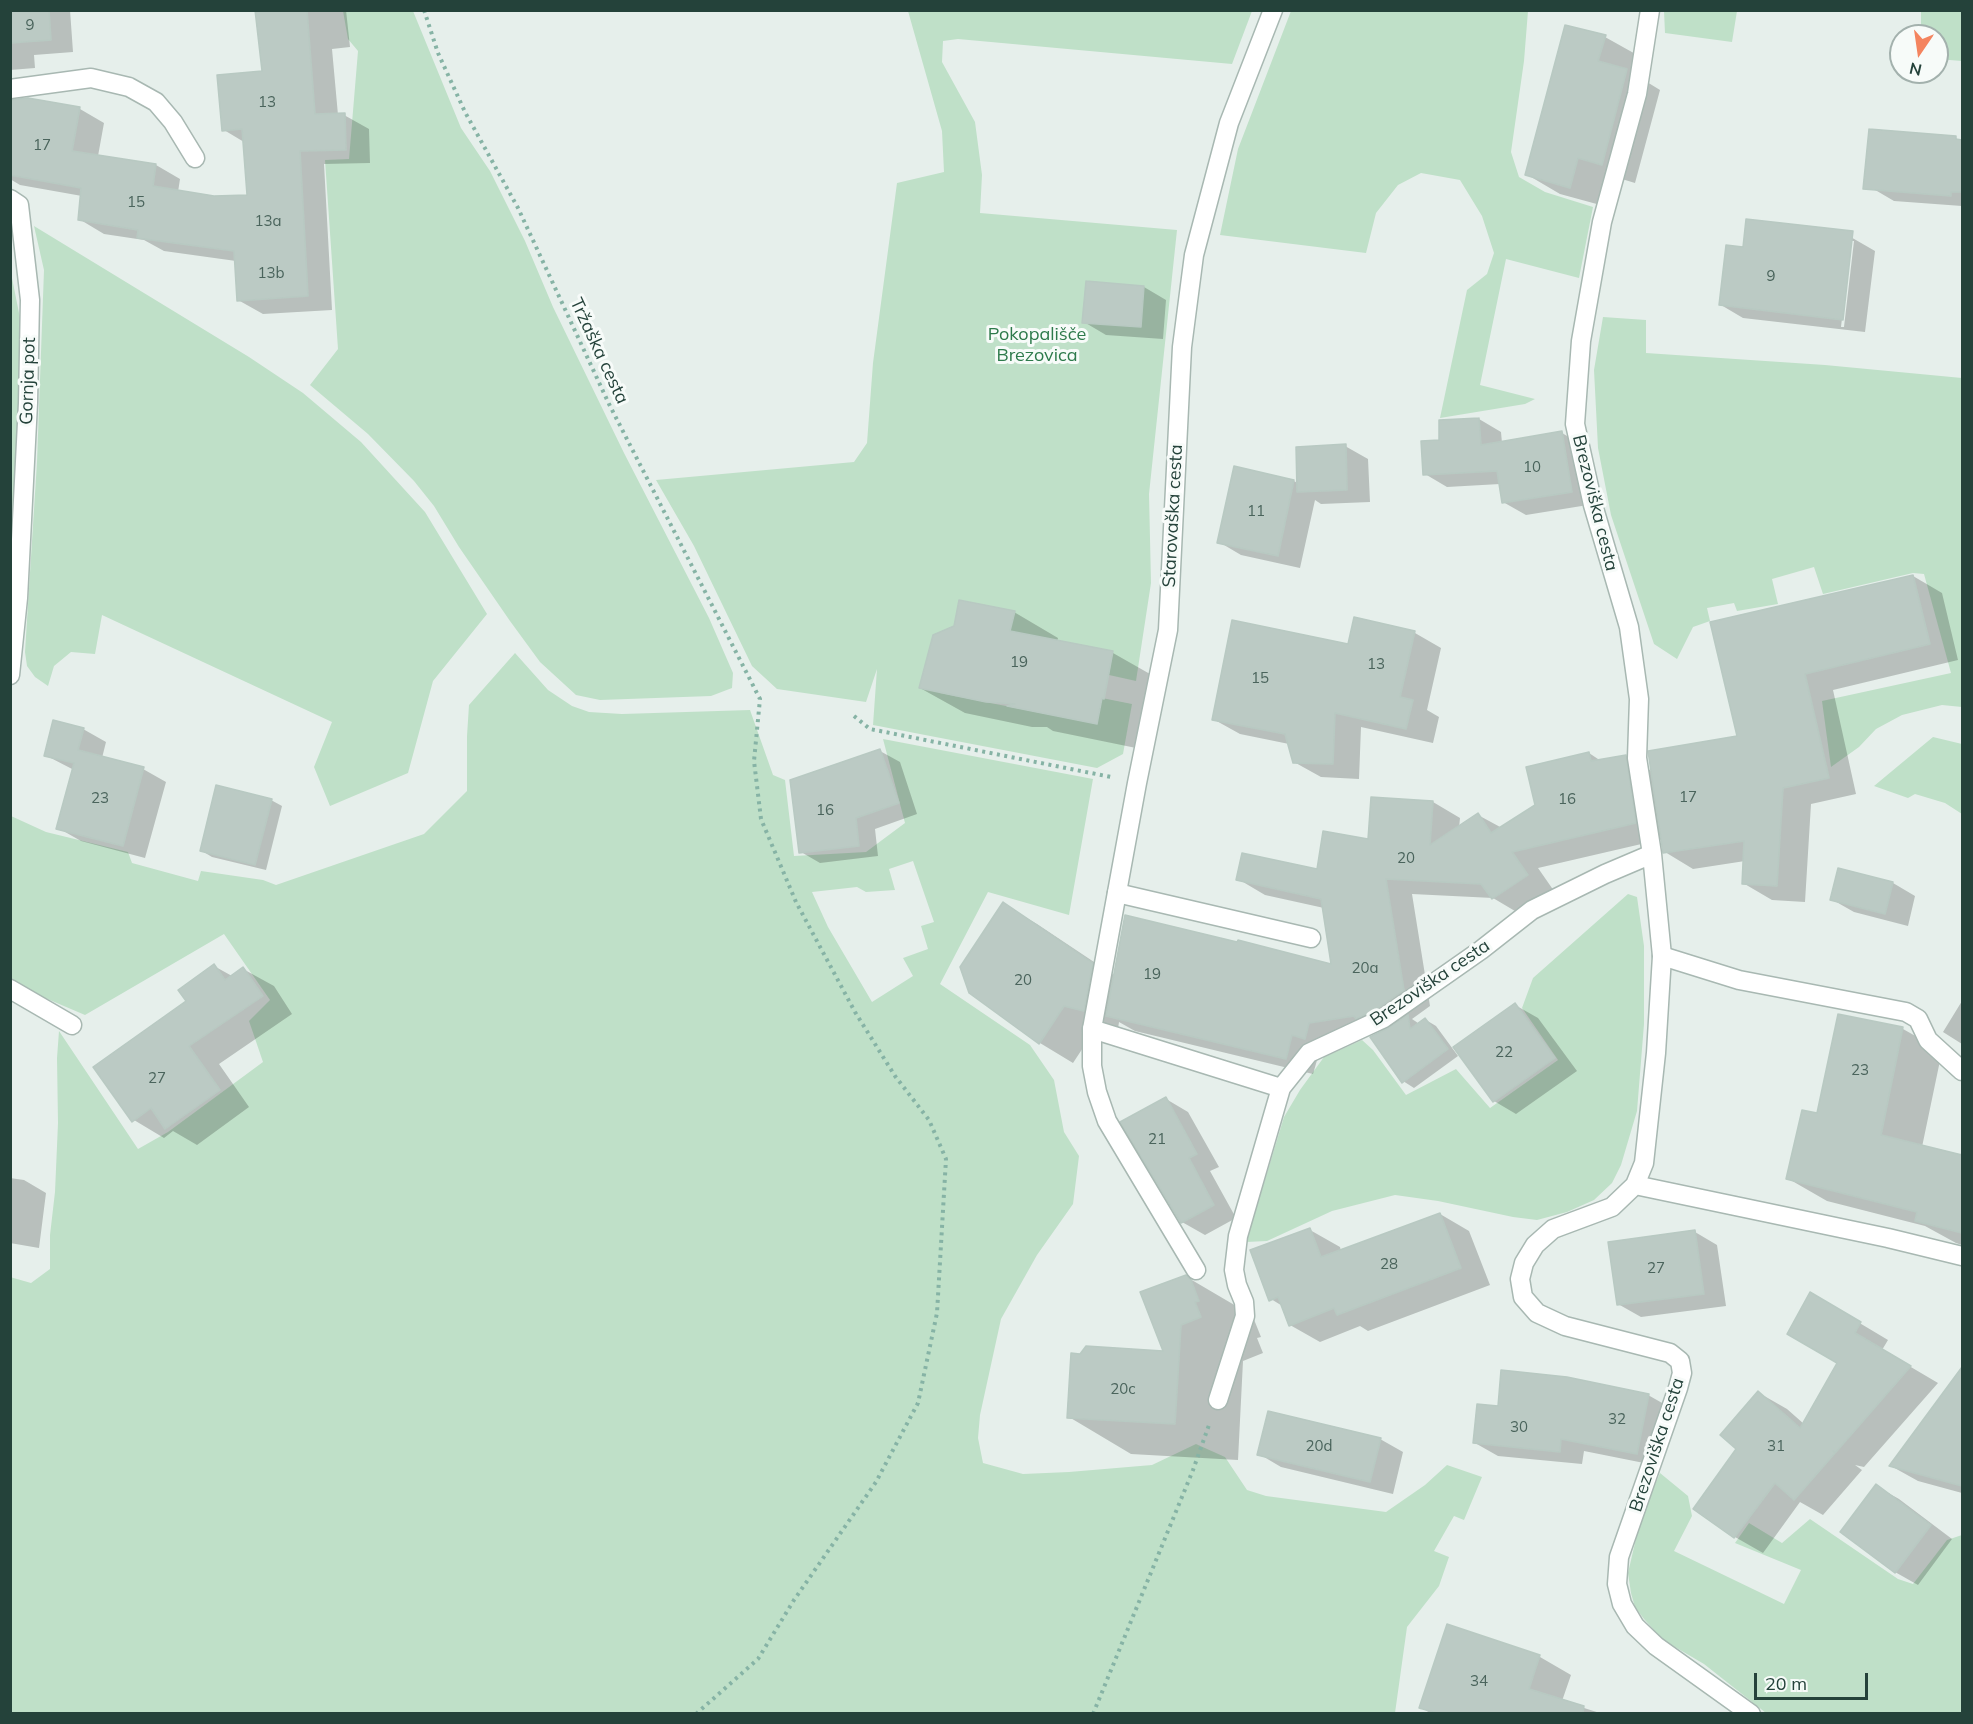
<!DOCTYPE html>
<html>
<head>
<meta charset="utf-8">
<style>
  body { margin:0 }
  #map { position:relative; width:1973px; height:1724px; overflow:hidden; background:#e6efeb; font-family:Mulish,sans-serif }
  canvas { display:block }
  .frame { position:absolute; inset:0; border:12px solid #24423a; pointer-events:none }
  .north { position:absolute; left:1889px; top:24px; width:60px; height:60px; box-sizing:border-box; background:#f7fbf9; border:2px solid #a3b1ad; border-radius:50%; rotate:193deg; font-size:16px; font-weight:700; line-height:24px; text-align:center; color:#24423a }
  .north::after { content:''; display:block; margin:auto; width:21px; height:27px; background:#f4845f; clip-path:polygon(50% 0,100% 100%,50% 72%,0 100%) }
  .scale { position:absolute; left:1754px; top:1673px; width:114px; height:27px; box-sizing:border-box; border:3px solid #24423a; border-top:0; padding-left:8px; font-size:18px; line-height:21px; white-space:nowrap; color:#24423a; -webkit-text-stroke:4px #f7fbf9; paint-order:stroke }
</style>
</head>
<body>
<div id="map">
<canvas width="1973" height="1724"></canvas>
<div class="frame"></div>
<div class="north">N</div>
<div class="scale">20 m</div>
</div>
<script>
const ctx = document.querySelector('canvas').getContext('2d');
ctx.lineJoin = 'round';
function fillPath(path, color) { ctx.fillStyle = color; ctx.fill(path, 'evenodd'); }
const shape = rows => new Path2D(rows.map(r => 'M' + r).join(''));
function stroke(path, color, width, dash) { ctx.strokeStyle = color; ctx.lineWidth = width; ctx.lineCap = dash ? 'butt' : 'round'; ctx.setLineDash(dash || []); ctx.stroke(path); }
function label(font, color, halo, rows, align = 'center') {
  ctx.font = font + ' Mulish,sans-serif'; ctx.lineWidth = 6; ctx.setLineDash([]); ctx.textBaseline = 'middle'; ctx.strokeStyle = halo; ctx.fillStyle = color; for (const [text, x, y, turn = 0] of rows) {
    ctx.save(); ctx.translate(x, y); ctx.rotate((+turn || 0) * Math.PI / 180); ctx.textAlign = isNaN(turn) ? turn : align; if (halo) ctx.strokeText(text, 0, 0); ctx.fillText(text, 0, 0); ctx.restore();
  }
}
fillPath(shape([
  [343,11,413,11,461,128,490,171,525,241,553,307,624,453,709,618,733,673,732,688,711,696,600,700,576,695,540,662,510,621,459,547,434,506,414,481,368,434,310,385,338,349,325,160,349,159,358,51,348,39],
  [908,11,1252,11,1232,64,958,39,943,41,942,62,975,122,982,175,980,213,1177,230,1149,494,1151,583,1136,681,1109,675,1113,651,1010,631,1014,611,960,600,954,626,933,635,923,674,940,693,1097,724,1102,698,1132,704,1123,754,1097,768,873,725,877,669,866,702,777,689,752,666,694,546,656,480,854,462,867,443,873,363,897,183,944,172,942,131],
  [1291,11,1528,11,1524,61,1511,152,1519,177,1545,192,1593,207,1579,278,1506,259,1480,385,1535,399,1525,404,1440,418,1467,290,1487,274,1494,253,1482,216,1460,180,1421,173,1398,185,1376,213,1366,253,1220,235,1238,149],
  [1664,11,1737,11,1732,42,1665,33],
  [1921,11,1962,11,1962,61,1937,59,1937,36,1921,36],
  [34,226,249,357,303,393,361,442,425,512,487,614,433,681,408,773,330,806,314,767,332,722,102,615,95,654,71,652,54,666,48,686,35,677,27,666,25,652,37,462,44,270],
  [11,273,23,333,11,563],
  [1603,317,1646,320,1646,353,1825,365,1962,378,1962,707,1942,705,1902,715,1876,729,1859,747,1831,767,1822,701,1951,673,1924,574,1913,573,1823,594,1814,567,1772,579,1778,604,1737,611,1734,603,1707,608,1710,621,1693,627,1677,659,1654,644,1611,515,1598,448,1594,370],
  [515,653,548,690,572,706,589,712,622,714,750,710,773,775,785,780,794,856,866,852,905,823,883,739,1093,779,1069,915,988,892,940,984,1030,1045,1054,1080,1064,1132,1079,1156,1073,1204,1037,1255,1001,1319,980,1415,978,1438,983,1463,1023,1474,1069,1472,1152,1465,1196,1444,1225,1457,1247,1490,1266,1496,1386,1512,1425,1485,1447,1465,1482,1477,1464,1520,1454,1516,1434,1551,1449,1557,1439,1586,1407,1627,1395,1713,11,1713,10,1277,31,1283,50,1269,50,1235,55,1192,58,1123,57,1058,59,1031,138,1149,168,1132,263,1062,249,1021,270,1000,224,934,85,1015,31,992,11,978,11,816,46,832,128,852,132,863,198,881,201,871,263,880,276,885,424,834,467,791,467,736,469,705],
  [913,861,934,922,921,926,928,949,903,958,913,976,872,1002,828,927,812,892,857,887,866,892,895,890,889,869],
  [1933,737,1962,744,1962,814,1945,803,1915,794,1908,798,1874,786],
  [1628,894,1637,897,1644,946,1644,1024,1637,1111,1621,1165,1612,1183,1594,1200,1567,1212,1537,1220,1513,1217,1438,1201,1395,1195,1332,1211,1267,1241,1246,1242,1284,1117,1300,1090,1324,1057,1362,1040,1373,1050,1406,1095,1456,1069,1490,1108,1558,1060,1522,1008,1533,978],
  [1660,1473,1688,1496,1692,1516,1674,1551,1784,1604,1801,1570,1735,1543,1749,1523,1782,1543,1810,1519,1898,1579,1913,1584,1947,1540,1962,1535,1962,1713,1766,1713,1704,1664,1663,1640,1644,1619,1635,1607,1631,1593,1628,1573,1641,1517]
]), '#bfe0c8');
fillPath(shape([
  [10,10,70,10,73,52,34,55,35,68,10,70],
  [256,10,346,10,350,47,332,49,338,115,344,115,369,129,370,163,324,164,332,310,263,314,238,300,236,261,164,251,144,240,104,234,79,219,82,196,20,185,10,179,10,101,28,99,80,109,104,123,98,156,156,165,180,179,178,192,214,198,249,196,244,142,224,130,263,73],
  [1605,37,1639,56,1634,74,1660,90,1635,183,1612,176,1604,206,1560,194,1526,174],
  [1955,138,1962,141,1962,206,1894,201,1865,184],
  [1842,232,1875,251,1865,332,1743,318,1721,305,1744,249],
  [1851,241,1854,241,1844,327,1841,327],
  [1144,287,1166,300,1163,339,1106,335,1084,322],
  [1479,419,1501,432,1502,443,1562,433,1584,446,1594,504,1526,515,1503,502,1500,484,1447,487,1425,474,1441,441],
  [1345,446,1368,459,1370,502,1321,504,1315,500,1300,568,1241,555,1219,542,1235,468,1294,481,1299,484],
  [1913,576,1942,593,1958,660,1833,690,1856,794,1811,804,1805,902,1772,900,1743,883,1745,861,1693,869,1665,852,1663,839,1538,868,1554,891,1520,914,1493,898,1412,894,1430,1006,1412,1019,1418,1023,1426,1020,1436,1026,1458,1056,1414,1088,1403,1081,1386,1030,1337,1038,1333,1053,1320,1050,1313,1074,1135,1031,1119,1022,1118,1029,1098,1025,1073,1063,1040,1043,970,992,1003,904,1037,924,1115,976,1333,966,1324,908,1265,895,1238,879,1318,871,1433,802,1460,818,1459,828,1478,815,1502,828,1537,806,1589,753,1601,761,1626,756,1653,772,1739,738,1712,624],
  [1014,612,1058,638,1057,642,1113,653,1157,678,1141,749,1053,731,1047,727,1032,727,965,713,920,688,955,627],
  [1355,619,1415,633,1441,648,1427,710,1439,717,1433,743,1361,727,1359,779,1321,777,1294,762,1289,744,1240,734,1213,719,1349,646],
  [83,729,106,742,102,758,143,769,166,782,145,858,81,841,58,828,74,770,45,755],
  [880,751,900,762,917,814,875,829,878,856,820,863,801,852],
  [271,800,282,806,266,870,212,857,202,851],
  [1839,870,1893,883,1915,896,1908,926,1854,912,1831,899],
  [214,966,232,976,243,969,274,986,292,1014,219,1064,249,1107,197,1145,173,1131,164,1138,134,1120,188,1002],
  [1962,1001,1962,1044,1943,1032],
  [1515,1005,1538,1018,1577,1071,1516,1114,1494,1101],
  [1839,1015,1903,1029,1942,1051,1922,1147,1960,1156,1962,1150,1962,1245,1956,1243,1925,1226,1827,1201,1787,1178,1818,1115],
  [1166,1099,1188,1112,1219,1167,1210,1171,1236,1218,1205,1235,1182,1222],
  [10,1178,24,1180,46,1193,39,1248,10,1243],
  [1440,1214,1469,1231,1490,1285,1368,1331,1360,1326,1320,1342,1290,1325,1284,1307,1271,1299,1310,1230,1340,1247,1341,1251],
  [1695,1232,1717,1245,1726,1306,1641,1317,1618,1304],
  [1185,1276,1248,1313,1253,1317,1261,1337,1257,1338,1263,1353,1243,1361,1238,1460,1131,1454,1069,1417,1165,1353],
  [1811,1294,1888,1340,1882,1350,1938,1383,1864,1467,1855,1465,1862,1470,1823,1515,1800,1502,1763,1553,1735,1537,1695,1508,1738,1449,1759,1393,1787,1409,1804,1424,1839,1363],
  [1962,1373,1962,1493,1918,1481,1891,1466,1953,1392],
  [1648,1395,1671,1408,1659,1466,1584,1451,1582,1464,1498,1456,1475,1443,1499,1408],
  [1380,1439,1403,1452,1393,1494,1281,1467,1259,1454],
  [1876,1486,1899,1499,1952,1539,1918,1585,1895,1572],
  [1447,1626,1540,1657,1571,1675,1562,1701,1603,1714,1432,1714,1420,1707]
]), '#0003');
const building = shape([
  [10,10,49,10,51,40,10,43,10,10],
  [255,10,307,10,315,114,345,113,346,150,300,151,308,296,237,301,234,251,137,238,138,230,78,220,81,188,10,175,10,100,28,98,80,107,72,151,156,164,153,186,214,196,247,195,242,129,222,131,217,75,262,71,255,10],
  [1565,25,1606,35,1598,61,1627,69,1602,165,1578,158,1570,188,1525,175,1565,25],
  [1869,129,1956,136,1956,139,1962,140,1962,192,1951,192,1951,196,1863,189,1869,129],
  [1746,219,1853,231,1843,320,1719,305,1726,245,1743,247,1746,219],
  [1086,281,1144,286,1141,327,1082,323,1086,281],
  [1479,418,1481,445,1562,431,1572,492,1502,503,1497,471,1423,475,1421,441,1439,440,1439,420,1479,418],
  [1346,444,1347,490,1297,492,1296,447,1346,444],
  [1234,466,1294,480,1278,556,1217,543,1234,466],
  [1913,575,1930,644,1805,674,1829,778,1783,788,1777,886,1742,884,1744,841,1663,853,1648,751,1737,736,1710,622,1913,575],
  [959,600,1015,611,1010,631,1113,651,1104,699,1102,698,1097,724,1007,706,1015,704,986,702,919,688,933,635,954,626,959,600],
  [1354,617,1415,631,1400,697,1413,700,1406,729,1335,713,1333,764,1293,763,1285,734,1212,720,1232,620,1348,644,1354,617],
  [53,720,84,728,78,750,144,767,123,846,56,829,74,763,44,756,53,720],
  [880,749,899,803,856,818,859,846,799,853,790,780,880,749],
  [1589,752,1591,761,1626,755,1636,823,1512,852,1528,875,1492,899,1481,884,1386,879,1404,990,1378,1008,1356,1019,1354,1016,1309,1023,1305,1039,1292,1035,1286,1059,1106,1016,1125,915,1237,942,1238,940,1331,964,1321,899,1236,880,1242,853,1317,869,1323,831,1368,839,1371,797,1433,801,1430,845,1478,813,1491,833,1535,805,1526,767,1589,752],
  [216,785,272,799,255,865,200,851,216,785],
  [1838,868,1893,882,1885,914,1830,900,1838,868],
  [1003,902,1093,963,1084,1011,1064,1006,1039,1044,969,993,960,967,1003,902],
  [214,964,225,980,243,967,263,996,189,1046,220,1090,165,1129,151,1108,132,1122,93,1067,186,1001,178,990,214,964],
  [1515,1003,1555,1058,1493,1102,1453,1047,1515,1003],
  [1838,1014,1903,1027,1881,1135,1962,1155,1962,1233,1915,1221,1917,1212,1786,1179,1802,1110,1817,1113,1838,1014],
  [1408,1015,1410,1029,1425,1018,1448,1049,1402,1083,1370,1037,1390,1027,1408,1015],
  [1166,1097,1197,1154,1189,1158,1214,1205,1181,1223,1120,1122,1166,1097],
  [1440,1213,1461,1268,1337,1315,1334,1308,1289,1326,1278,1297,1269,1301,1250,1250,1310,1228,1321,1257,1440,1213],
  [1695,1230,1704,1294,1617,1305,1608,1242,1695,1230],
  [1186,1275,1191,1280,1199,1301,1195,1302,1201,1317,1181,1325,1175,1424,1067,1418,1071,1353,1080,1354,1086,1346,1163,1351,1140,1292,1186,1275],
  [1810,1292,1861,1322,1855,1333,1911,1366,1836,1452,1833,1451,1835,1453,1794,1500,1775,1483,1734,1538,1693,1509,1736,1449,1720,1435,1758,1391,1800,1428,1837,1363,1787,1334,1810,1292],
  [1962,1367,1962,1486,1889,1466,1962,1367],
  [1501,1370,1567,1377,1649,1394,1637,1454,1561,1439,1560,1452,1473,1443,1477,1404,1498,1406,1501,1370],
  [1268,1411,1381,1438,1370,1482,1257,1455,1268,1411],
  [1876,1484,1931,1525,1895,1573,1840,1532,1876,1484],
  [1447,1624,1540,1655,1529,1689,1584,1706,1583,1713,1437,1713,1419,1708,1447,1624]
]);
fillPath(building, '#bbcac4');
stroke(building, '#b8c9c2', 1.5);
const service = shape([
  [1117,893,1311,938],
  [1662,956,1739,980,1906,1012,1918,1019,1928,1040,1962,1071],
  [10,989,72,1025],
  [1092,1029,1092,1066,1097,1092,1107,1121,1196,1270]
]);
const minor = shape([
  [1273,10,1229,123,1194,255,1182,347,1168,630,1137,783,1092,1029,1281,1088],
  [1650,10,1637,94,1602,222,1581,341,1575,424,1593,505,1629,627,1639,699,1637,758,1652,854,1662,956,1656,1053,1644,1163,1635,1185,1612,1207,1553,1229,1535,1245,1524,1263,1520,1279,1523,1297,1537,1313,1565,1326,1670,1353,1680,1361,1682,1373,1678,1388,1619,1557,1617,1584,1622,1604,1635,1626,1656,1646,1751,1714],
  [10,89,91,78,129,87,156,102,173,122,195,158],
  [10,199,19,205,30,300,28,403,18,598,10,675],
  [1635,1185,1888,1238,1962,1256],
  [1218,1400,1245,1316,1244,1302,1237,1285,1234,1270,1238,1236,1281,1088,1309,1053,1384,1018,1481,950,1532,910,1605,874,1652,854]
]);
stroke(service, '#a8b8b2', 21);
stroke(minor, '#a8b8b2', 21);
stroke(shape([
  [424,10,438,53,465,112,518,208,609,404,760,699,754,761,761,819,796,902,855,1012,895,1076,929,1120,946,1159,937,1313,918,1403,876,1482,794,1600,758,1659,696,1714],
  [854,716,870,729,1111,777],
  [1093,1714,1193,1470,1209,1425]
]), '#86b3a5', 4, [3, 4.5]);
stroke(service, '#fff', 18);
stroke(minor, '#fff', 18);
label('15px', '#4a645c', null, [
  ["9",30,25],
  ["13",267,102],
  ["17",42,145],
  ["15",136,202],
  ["13a",268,221],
  ["13b",271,273],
  ["9",1771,276],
  ["10",1532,467],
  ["11",1256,511],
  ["19",1019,662],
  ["13",1376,664],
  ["15",1260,678],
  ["17",1688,797],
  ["23",100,798],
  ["16",1567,799],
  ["16",825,810],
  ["20",1406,858],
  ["20a",1365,968],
  ["19",1152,974],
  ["20",1023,980],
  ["22",1504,1052],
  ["23",1860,1070],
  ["27",157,1078],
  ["21",1157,1139],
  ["28",1389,1264],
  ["27",1656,1268],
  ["20c",1123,1389],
  ["32",1617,1419],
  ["30",1519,1427],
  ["20d",1319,1446],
  ["31",1776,1446],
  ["34",1479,1681]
]);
label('18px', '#2d7a4b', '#f7fbf9', [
  ["Pokopališče",1037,335],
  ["Brezovica",1037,356]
]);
label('18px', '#24423a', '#f7fbf9', [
  ["Tržaška cesta",599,351,65],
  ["Gornja pot",28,381,-88],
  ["Brezoviška cesta",1595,503,76],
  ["Starovaška cesta",1173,516,-87],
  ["Brezoviška cesta",1430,983,-34],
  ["Brezoviška cesta",1657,1445,-72]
]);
</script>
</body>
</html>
